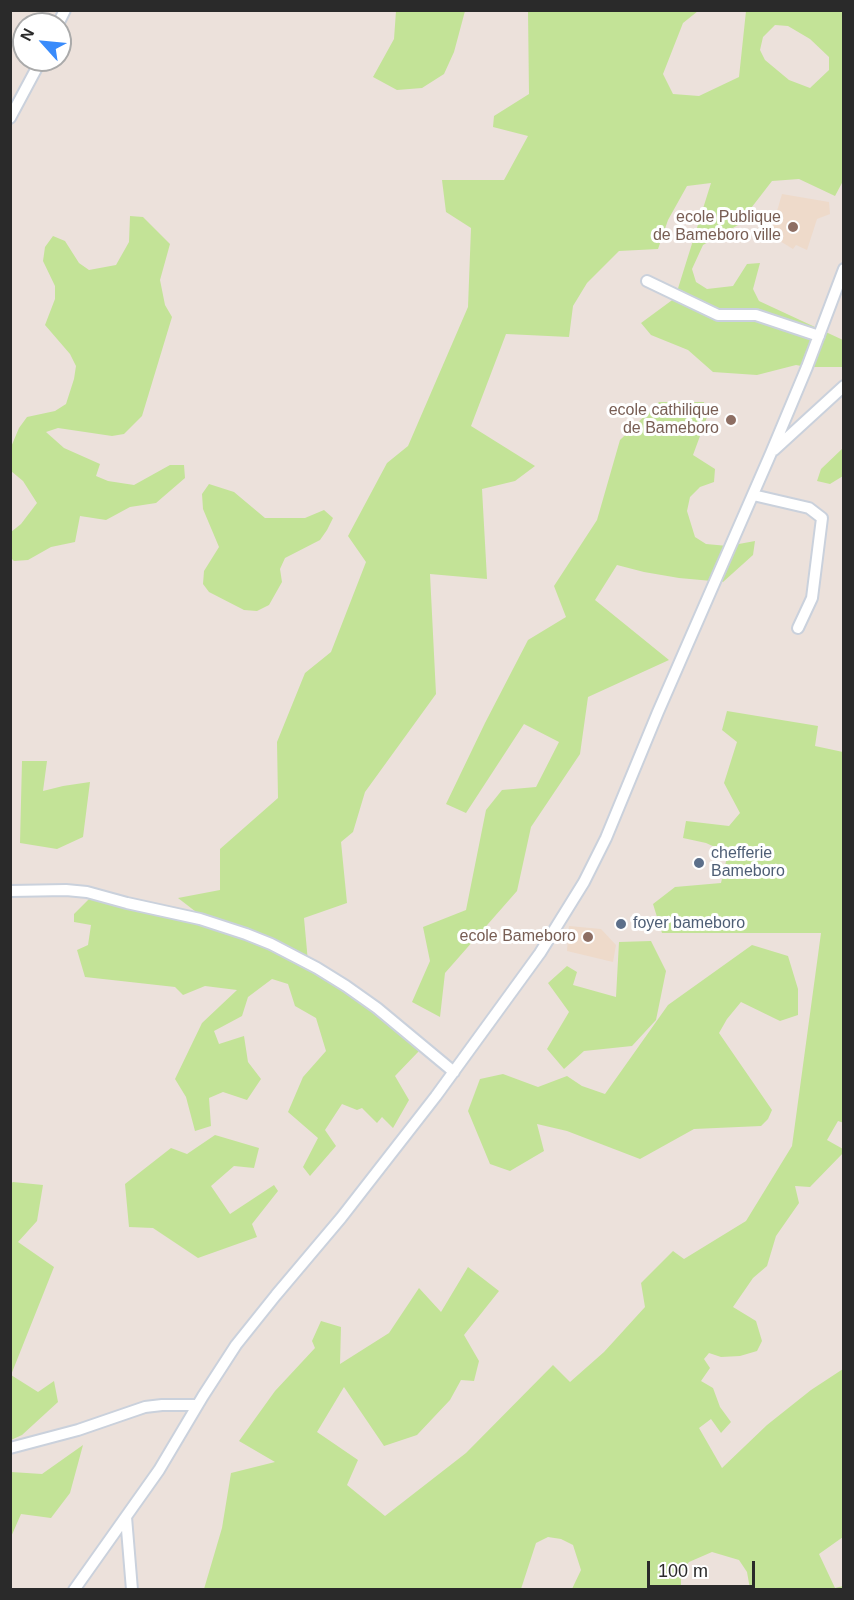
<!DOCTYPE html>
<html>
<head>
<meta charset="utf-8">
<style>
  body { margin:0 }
  #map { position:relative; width:854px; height:1600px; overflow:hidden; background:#ece1db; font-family:Helvetica,sans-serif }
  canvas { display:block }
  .frame { position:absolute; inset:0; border:12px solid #2a2a2a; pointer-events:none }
  .north { position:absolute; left:12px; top:12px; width:60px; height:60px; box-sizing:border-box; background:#fff; border:2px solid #aaa; border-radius:50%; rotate:297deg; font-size:16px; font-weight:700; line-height:24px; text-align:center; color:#2a2a2a }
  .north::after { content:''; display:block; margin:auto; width:21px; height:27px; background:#398bfb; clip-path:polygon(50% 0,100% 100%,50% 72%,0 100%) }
  .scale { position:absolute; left:647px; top:1561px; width:108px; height:27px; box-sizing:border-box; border:3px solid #2a2a2a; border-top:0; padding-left:8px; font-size:18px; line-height:21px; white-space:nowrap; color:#2a2a2a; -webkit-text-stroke:4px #fff; paint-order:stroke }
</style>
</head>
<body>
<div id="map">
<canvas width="854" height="1600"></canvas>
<div class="frame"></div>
<div class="north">N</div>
<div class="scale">100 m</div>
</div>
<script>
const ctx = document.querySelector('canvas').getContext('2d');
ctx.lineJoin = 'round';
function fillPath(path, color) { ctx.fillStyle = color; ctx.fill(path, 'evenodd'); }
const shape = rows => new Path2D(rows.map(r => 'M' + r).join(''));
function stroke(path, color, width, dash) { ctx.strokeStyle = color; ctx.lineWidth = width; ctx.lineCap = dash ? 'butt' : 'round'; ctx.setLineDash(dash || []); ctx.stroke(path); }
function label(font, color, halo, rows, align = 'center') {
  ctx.font = font + ' Helvetica,sans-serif'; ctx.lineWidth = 6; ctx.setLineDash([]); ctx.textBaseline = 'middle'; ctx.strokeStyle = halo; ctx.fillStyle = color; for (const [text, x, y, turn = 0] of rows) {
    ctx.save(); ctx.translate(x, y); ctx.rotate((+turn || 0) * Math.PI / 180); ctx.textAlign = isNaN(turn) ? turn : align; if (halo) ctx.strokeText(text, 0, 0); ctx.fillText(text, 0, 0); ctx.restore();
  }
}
fillPath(shape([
  [782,194,829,202,830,214,817,219,807,250,796,245,793,249,770,235],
  [569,926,601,929,616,945,613,962,567,951]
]), '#eedaca');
fillPath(shape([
  [396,11,465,11,454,52,444,74,422,88,397,90,373,77,394,39],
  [528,11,698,11,683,23,663,74,673,94,699,96,739,77,746,11,843,11,843,181,835,196,799,179,772,181,738,225,703,245,692,269,696,282,707,289,733,286,747,264,760,263,753,289,759,301,843,340,843,367,807,367,796,365,757,375,713,372,688,350,651,335,641,323,675,298,711,183,687,186,668,220,658,249,619,251,587,283,573,306,569,337,506,334,471,426,535,466,515,481,482,489,487,579,430,574,436,694,365,792,353,832,341,842,347,903,304,918,308,962,200,915,178,898,220,890,220,849,278,798,277,742,305,673,331,652,366,562,348,536,387,463,408,446,468,307,471,228,446,212,442,180,504,180,528,136,493,127,494,116,529,94],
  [775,25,788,26,810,39,829,57,829,70,810,88,789,80,765,60,760,50,763,37],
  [130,216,143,217,170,244,160,280,165,305,172,317,142,416,124,434,112,436,58,428,46,432,64,448,100,464,96,476,108,481,134,485,170,465,184,465,185,478,156,503,130,507,106,520,80,516,75,542,51,547,28,560,14,561,11,558,11,532,21,524,37,503,23,481,11,471,11,447,19,428,27,417,55,411,66,404,74,379,76,366,70,354,45,325,55,299,55,286,43,261,45,247,53,236,65,241,79,263,89,270,116,265,129,242],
  [659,402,704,402,707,417,693,455,715,469,714,482,700,487,690,497,687,511,695,537,706,544,728,546,755,541,753,555,723,582,679,578,644,572,617,565,595,600,669,660,588,697,580,754,531,827,517,891,445,973,440,1017,412,1002,430,961,423,927,466,910,486,810,502,790,536,787,559,742,524,724,466,813,446,804,485,723,528,640,566,617,554,586,597,520,620,440],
  [843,448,843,476,830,484,817,481,821,469],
  [209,484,234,492,265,518,305,518,324,510,333,518,327,530,320,540,285,558,280,569,282,582,269,605,257,611,244,610,209,592,203,584,204,571,219,547,203,509,202,494],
  [727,711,818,726,815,746,843,752,844,1123,838,1121,827,1140,843,1149,844,1152,810,1187,795,1186,799,1203,776,1236,767,1266,753,1278,733,1307,756,1321,762,1341,757,1351,740,1356,721,1357,709,1353,704,1359,710,1368,701,1381,713,1388,720,1407,731,1422,721,1433,711,1419,699,1428,722,1468,767,1425,811,1390,843,1369,843,1537,819,1554,835,1588,843,1586,843,1589,750,1589,747,1572,739,1560,712,1552,689,1562,681,1572,681,1585,688,1589,572,1589,581,1570,573,1545,561,1539,548,1537,536,1543,521,1589,204,1589,222,1528,231,1473,275,1462,239,1441,275,1391,315,1348,312,1341,321,1321,341,1327,340,1364,389,1333,419,1288,441,1312,468,1267,499,1291,464,1335,479,1361,474,1381,461,1380,450,1400,417,1435,384,1446,344,1387,317,1432,358,1460,347,1485,385,1516,466,1453,553,1365,570,1382,604,1352,645,1307,641,1283,673,1251,684,1259,746,1221,792,1146,821,933,662,933,653,904,675,887,721,883,728,853,706,843,683,838,686,821,729,826,740,813,724,783,737,742,722,730],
  [22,761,47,761,43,791,63,786,90,782,83,837,57,849,20,843],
  [89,899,203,925,273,948,314,970,358,999,399,1030,419,1051,395,1076,409,1100,393,1128,382,1117,377,1123,362,1108,357,1110,342,1104,325,1130,336,1146,310,1176,303,1167,318,1138,288,1112,303,1077,326,1051,316,1018,295,1006,288,984,272,979,248,997,242,1016,214,1031,219,1044,244,1036,248,1062,261,1079,247,1100,223,1092,209,1098,211,1126,195,1131,186,1097,175,1079,202,1023,237,990,205,986,183,995,175,987,85,977,77,950,88,945,91,925,74,922,74,914],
  [651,941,666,971,656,1020,632,1046,584,1051,564,1069,547,1049,569,1012,548,983,567,966,577,972,573,985,616,997,619,942],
  [752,945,788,956,798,989,798,1015,780,1021,741,1002,727,1019,719,1033,772,1110,768,1119,761,1126,694,1129,640,1159,567,1131,537,1124,544,1151,510,1171,490,1164,468,1111,480,1079,503,1074,538,1087,567,1076,582,1086,605,1094,668,1005],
  [215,1135,259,1148,254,1168,234,1166,211,1186,230,1214,274,1185,278,1191,252,1224,257,1237,198,1258,153,1228,129,1227,125,1184,171,1148,187,1154],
  [13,1182,43,1185,37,1221,18,1242,54,1267,11,1375,38,1392,54,1381,58,1402,22,1435,11,1440,10,1184],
  [83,1445,70,1493,51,1518,21,1514,11,1537,11,1472,42,1474]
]), '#c3e397');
const minor = shape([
  [58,24,65,10],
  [10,118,41,60],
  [647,281,718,315,756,315,819,336],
  [774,450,844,386],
  [753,495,809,508,822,518,812,598,798,628],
  [10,891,66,890,87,892,127,903,200,919,246,934,271,944,317,968,346,986,377,1008,454,1072],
  [10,1448,78,1430,145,1407,162,1405,197,1405],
  [126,1517,132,1590],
  [74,1590,159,1470,203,1396,236,1345,276,1295,341,1218,436,1096,540,953,584,882,606,838,658,712,771,453,807,367,844,269]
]);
stroke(minor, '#cad1dc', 14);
stroke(minor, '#fff', 10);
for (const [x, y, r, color] of [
  [793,227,6,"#8d6e63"],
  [731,420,6,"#8d6e63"],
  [699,863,6,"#5c6f8a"],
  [621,924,6,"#5c6f8a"],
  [588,937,6,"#8d6e63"]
]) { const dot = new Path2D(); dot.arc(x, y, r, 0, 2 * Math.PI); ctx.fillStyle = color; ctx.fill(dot); stroke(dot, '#fff', 2); }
label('16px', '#785e54', '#fff', [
  ["ecole Publique",781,218],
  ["de Bameboro ville",781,236],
  ["ecole cathilique",719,411],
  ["de Bameboro",719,429],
  ["ecole Bameboro",576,937]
], 'right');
label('16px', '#4e5e75', '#fff', [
  ["chefferie",711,854],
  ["Bameboro",711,872],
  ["foyer bameboro",633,924]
], 'left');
</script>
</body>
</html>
